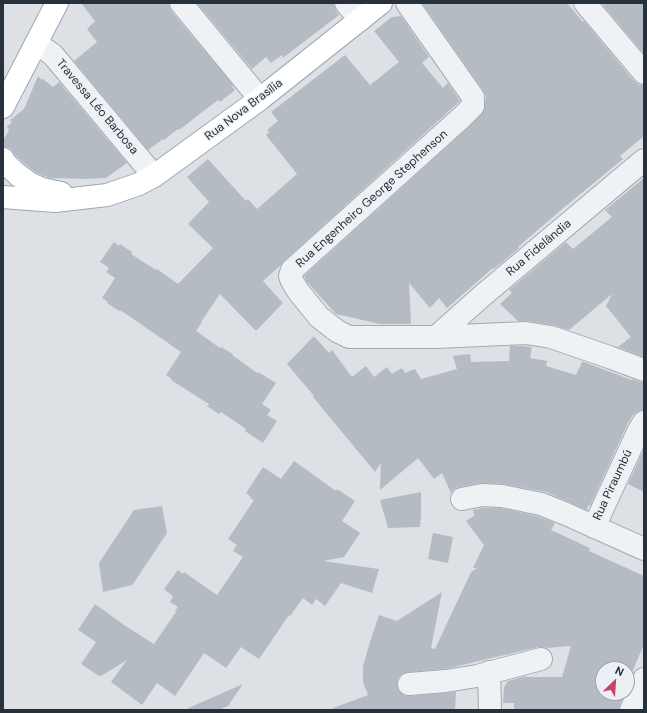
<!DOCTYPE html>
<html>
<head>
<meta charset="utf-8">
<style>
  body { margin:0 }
  #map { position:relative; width:647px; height:713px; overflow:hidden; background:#dde1e6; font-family:"DM Sans",sans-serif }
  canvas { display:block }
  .frame { position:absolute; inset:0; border:4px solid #27313c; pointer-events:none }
  .north { position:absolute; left:595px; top:661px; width:40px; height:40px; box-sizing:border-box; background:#ecf0f4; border:1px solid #9da4aa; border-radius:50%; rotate:25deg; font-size:11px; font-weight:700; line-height:16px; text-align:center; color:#27313c }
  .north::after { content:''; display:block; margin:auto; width:14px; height:18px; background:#c7456a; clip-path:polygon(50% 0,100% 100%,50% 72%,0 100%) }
</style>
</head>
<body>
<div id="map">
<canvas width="647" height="713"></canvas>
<div class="frame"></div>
<div class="north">N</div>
</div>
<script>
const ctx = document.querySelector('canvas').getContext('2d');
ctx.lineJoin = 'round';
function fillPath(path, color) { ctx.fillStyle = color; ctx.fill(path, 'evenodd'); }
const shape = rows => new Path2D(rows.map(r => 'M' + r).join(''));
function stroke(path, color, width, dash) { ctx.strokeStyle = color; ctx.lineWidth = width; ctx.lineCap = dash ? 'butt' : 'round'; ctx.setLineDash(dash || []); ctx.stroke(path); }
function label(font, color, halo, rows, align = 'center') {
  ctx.font = font + ' "DM Sans",sans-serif'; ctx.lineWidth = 3; ctx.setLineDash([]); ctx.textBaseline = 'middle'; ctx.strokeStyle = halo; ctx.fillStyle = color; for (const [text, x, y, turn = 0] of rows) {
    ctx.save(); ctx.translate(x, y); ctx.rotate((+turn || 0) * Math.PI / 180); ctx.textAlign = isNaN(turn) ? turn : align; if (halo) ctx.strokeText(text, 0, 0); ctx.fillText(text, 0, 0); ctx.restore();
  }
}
fillPath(shape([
  [81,3,169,3,169,5,171,11,233,85,232,86,235,90,220,102,218,100,179,130,178,129,164,140,163,139,148,150,74,61,97,42,87,29,95,21],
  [197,3,334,3,334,5,336,11,339,15,283,58,282,55,271,63,266,57,252,69],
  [422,3,567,3,583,22,584,21,634,81,639,85,644,85,644,136,620,156,623,159,561,210,518,247,519,248,494,269,493,268,447,308,439,298,430,308,409,283,411,324,380,324,336,314,307,282,304,276,470,126,484,111,486,97,483,90],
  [605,3,644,3,644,54,603,5],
  [401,16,429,57,422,63,443,88,448,83,460,101,284,261,282,264,263,281,283,303,256,331,220,294,201,322,202,322,196,331,220,348,221,347,233,354,232,355,257,373,258,372,276,383,262,404,271,410,267,415,277,421,263,443,245,431,246,429,221,412,219,414,207,406,209,404,171,380,172,379,166,375,181,352,145,327,120,310,119,311,107,303,108,302,102,298,115,278,106,272,109,268,100,262,114,242,119,246,120,244,132,252,131,254,156,270,157,269,178,284,213,248,188,224,209,202,187,177,208,159,246,201,248,199,257,209,297,174,266,135,269,132,267,130,278,121,271,112,345,55,370,85,399,62,374,31,392,17],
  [38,76,42,80,43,79,53,87,59,82,127,163,106,178,86,179,49,178,35,172,26,165,15,155,11,149,6,147,3,147,3,141,9,130,7,127,12,122,10,120,24,109],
  [644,178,644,357,618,347,631,337,606,306,612,294,569,330,553,325,528,321,518,321,500,304,512,293,509,290,566,242,573,249,612,217,605,210],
  [314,336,329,353,332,350,352,377,366,366,374,377,387,367,392,374,402,368,405,373,415,369,421,379,457,369,453,356,470,354,471,362,509,361,510,346,522,346,532,347,530,358,547,361,546,366,576,375,582,362,584,362,632,380,632,379,640,382,644,382,644,410,638,411,633,415,628,423,590,506,588,505,587,510,546,492,503,484,480,483,459,487,454,489,451,493,442,473,434,479,418,458,380,490,381,463,375,472,313,397,314,396,287,364],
  [644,449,644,492,628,484],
  [294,461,311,473,336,491,337,489,355,501,342,521,360,533,344,557,323,561,379,569,372,593,341,583,325,606,316,599,312,605,303,598,290,616,289,615,259,659,241,647,226,668,204,653,175,696,157,683,142,705,111,682,127,660,101,676,100,675,99,676,81,664,96,642,78,630,95,604,124,625,154,644,176,612,175,611,178,607,170,602,173,596,164,589,178,570,183,574,184,572,217,595,243,557,233,551,237,545,228,539,254,500,250,498,251,497,246,493,263,467,281,479],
  [421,492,421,516,420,527,388,528,380,500],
  [162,506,167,533,135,581,132,585,103,592,99,563,134,510],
  [483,508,500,508,537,516,555,523,551,530,590,548,589,551,644,576,644,644,627,684,627,669,603,669,603,693,624,693,618,710,514,710,514,703,503,703,504,687,508,681,526,676,526,677,562,677,571,646,546,648,544,647,538,647,458,666,444,669,408,672,402,674,398,678,397,685,399,691,404,695,410,696,456,692,455,710,333,710,333,708,368,695,363,682,363,666,370,642,379,615,397,621,442,592,431,648,435,649,471,572,477,568,473,568,484,545,466,521,474,516,473,510],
  [433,533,453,537,448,563,428,559],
  [243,684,228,706,218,710,184,710]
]), '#b4bbc2');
const minor = shape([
  [181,3,260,99],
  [346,3,360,20],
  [407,3,473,97,473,106,462,117,292,270,290,276,292,281,298,291,319,317,337,331,349,337,436,337,526,333,551,337,609,357,644,370],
  [585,3,644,73],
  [36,43,53,55,154,176],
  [436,337,482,296,644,160],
  [462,499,482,495,502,496,541,504,566,514,644,549],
  [594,527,639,430,644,422],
  [489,672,490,710],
  [409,684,446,681,477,676,541,659],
  [631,710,644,679]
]);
const major = shape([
  [3,107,57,3],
  [3,159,4,162,18,175,29,183,42,189,61,193],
  [3,197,55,201,107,195,139,184,154,176,260,99,381,3]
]);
stroke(minor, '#a3a9b0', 24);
stroke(major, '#9ca7b1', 24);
stroke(minor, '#eff2f5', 22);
stroke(major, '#fff', 22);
label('12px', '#27313c', '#ecf0f4', [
  ["Travessa Léo Barbosa",97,107,50],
  ["Rua Nova Brasília",244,110,-37],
  ["Rua Engenheiro George Stephenson",372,199,-42],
  ["Rua Fidelândia",539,248,-40],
  ["Rua Piraumbú",613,485,-65]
]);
</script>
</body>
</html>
